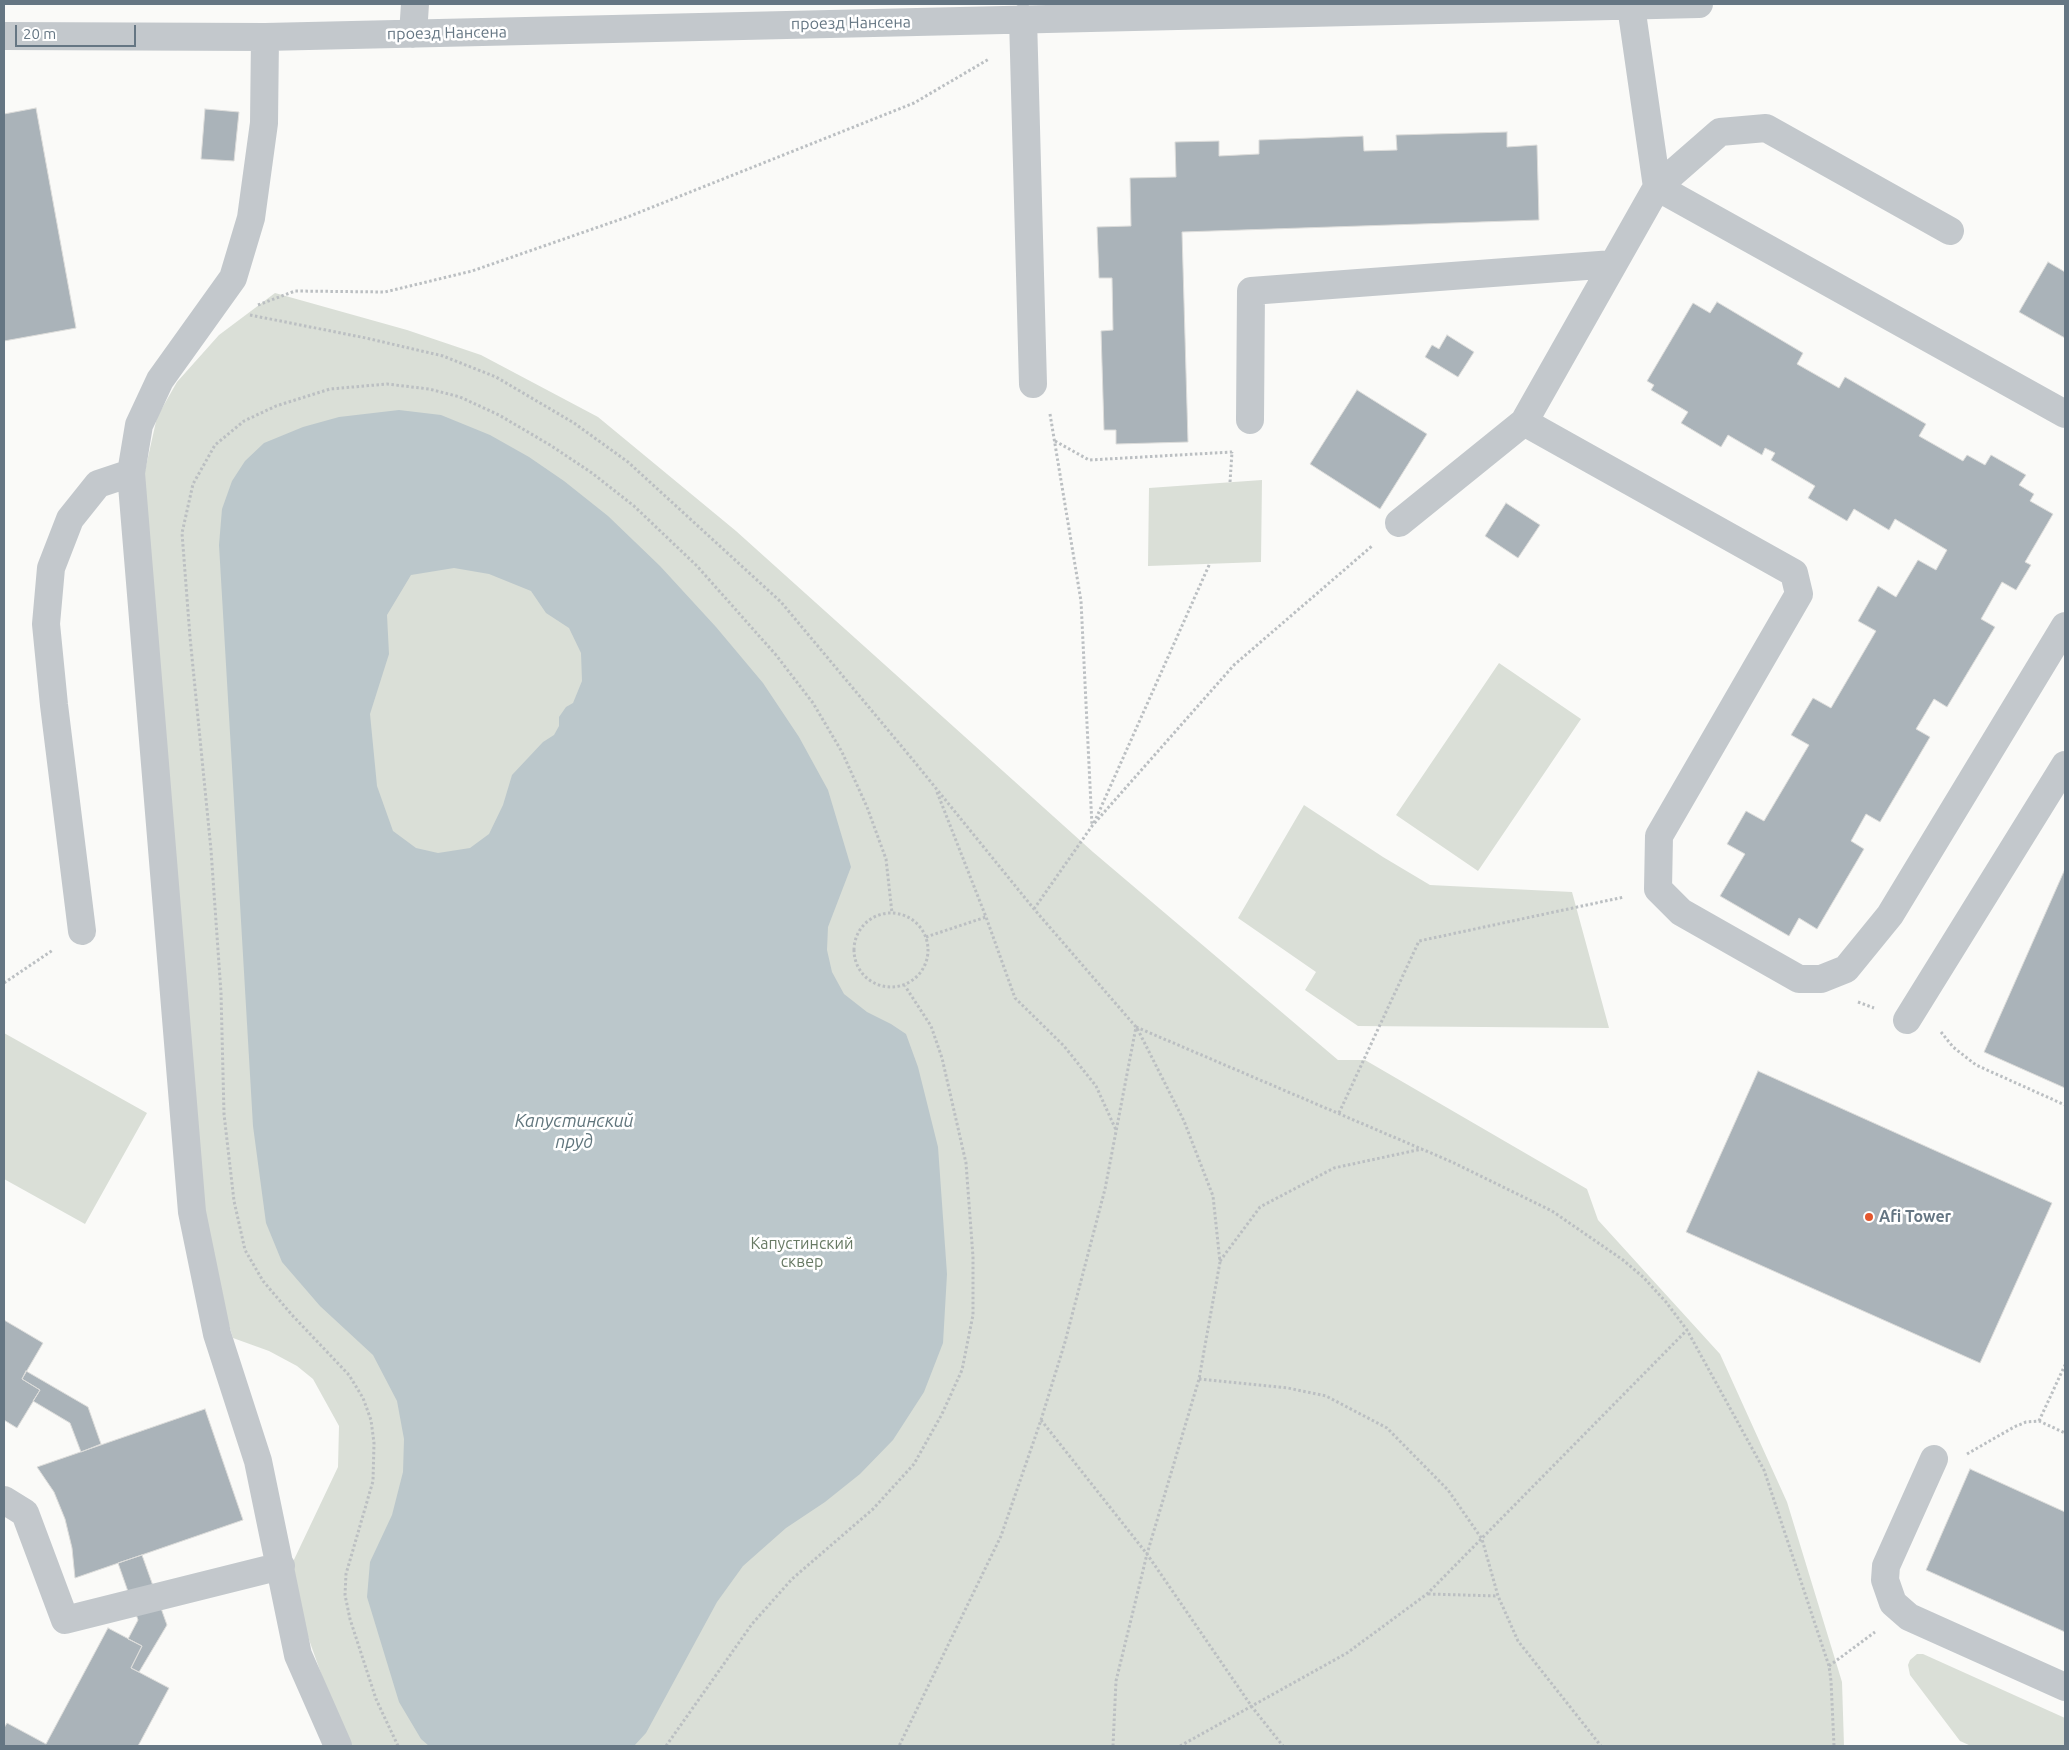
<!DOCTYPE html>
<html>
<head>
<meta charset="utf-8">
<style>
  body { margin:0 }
  #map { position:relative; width:2069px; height:1750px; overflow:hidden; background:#fafaf8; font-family:Ubuntu,sans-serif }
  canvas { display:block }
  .frame { position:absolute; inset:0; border:5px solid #657683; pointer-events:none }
  .scale { position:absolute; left:15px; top:25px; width:121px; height:22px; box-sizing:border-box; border:2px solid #657683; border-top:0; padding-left:6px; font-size:15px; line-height:18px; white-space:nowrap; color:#657683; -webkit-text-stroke:4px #fff; paint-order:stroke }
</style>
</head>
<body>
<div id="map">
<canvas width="2069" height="1750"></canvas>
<div class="frame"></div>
<div class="scale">20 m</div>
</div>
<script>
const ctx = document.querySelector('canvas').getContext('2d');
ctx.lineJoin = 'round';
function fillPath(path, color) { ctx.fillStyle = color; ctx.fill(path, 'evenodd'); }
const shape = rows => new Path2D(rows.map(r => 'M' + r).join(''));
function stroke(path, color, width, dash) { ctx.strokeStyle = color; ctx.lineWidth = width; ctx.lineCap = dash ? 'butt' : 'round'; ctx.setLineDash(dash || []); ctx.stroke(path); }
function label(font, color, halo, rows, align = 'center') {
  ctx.font = font + ' Ubuntu,sans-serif'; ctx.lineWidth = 5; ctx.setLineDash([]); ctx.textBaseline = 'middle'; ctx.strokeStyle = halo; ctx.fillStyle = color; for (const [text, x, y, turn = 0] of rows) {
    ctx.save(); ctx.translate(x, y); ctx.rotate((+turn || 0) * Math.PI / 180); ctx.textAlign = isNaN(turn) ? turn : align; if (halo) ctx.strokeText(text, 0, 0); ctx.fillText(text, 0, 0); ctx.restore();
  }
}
fillPath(shape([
  [275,293,407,330,481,355,598,417,736,531,1093,852,1338,1060,1365,1060,1587,1189,1598,1220,1720,1354,1787,1502,1842,1682,1844,1746,349,1746,344,1738,302,1620,291,1566,338,1467,339,1426,313,1379,297,1366,269,1351,233,1338,209,1261,144,475,157,417,177,382,219,335],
  [1262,480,1261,562,1148,566,1149,488],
  [1499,663,1581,719,1478,871,1396,815],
  [1304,805,1383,857,1430,885,1572,892,1609,1028,1358,1026,1305,990,1316,972,1238,918],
  [4,1033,147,1113,85,1224,4,1179],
  [1917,1654,1923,1654,2065,1718,2065,1746,1971,1746,1960,1741,1910,1675,1908,1665,1910,1660]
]), '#dadfd7');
fillPath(shape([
  [399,410,441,415,490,435,529,457,564,481,608,516,660,566,716,627,763,683,799,737,828,790,851,867,828,927,827,950,832,972,844,994,867,1012,891,1024,906,1034,918,1067,938,1147,947,1274,943,1343,924,1392,893,1440,860,1474,825,1502,786,1528,743,1566,717,1602,646,1733,634,1746,429,1746,421,1739,399,1702,367,1597,370,1562,392,1515,403,1472,404,1439,397,1401,373,1355,320,1306,282,1262,266,1223,253,1126,219,545,222,509,232,481,245,461,264,443,303,427,339,417],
  [454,568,489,574,531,591,546,613,569,628,581,653,582,681,573,703,566,707,559,717,559,726,554,735,543,742,512,775,503,805,489,834,470,848,438,853,416,848,393,831,377,786,370,714,389,654,387,615,411,575]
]), '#bbc7cb');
const building = shape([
  [36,108,76,328,4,341,4,114,36,108],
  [205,109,239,112,234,161,201,159,205,109],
  [1507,132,1507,147,1537,145,1539,220,1182,232,1188,442,1116,444,1116,430,1104,430,1101,331,1113,330,1112,278,1099,278,1097,227,1131,226,1130,178,1176,177,1175,142,1219,141,1219,156,1259,154,1259,140,1363,136,1364,151,1397,150,1396,135,1507,132],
  [2048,262,2065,272,2065,338,2019,312,2048,262],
  [1717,302,1803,353,1797,364,1839,388,1845,377,1926,424,1919,436,1963,461,1967,455,1985,465,1991,455,2026,475,2019,485,2034,494,2030,501,2053,514,2025,562,2031,565,2016,590,2002,582,1981,619,1995,627,1947,707,1934,699,1916,729,1930,737,1880,822,1866,814,1851,841,1864,849,1817,929,1799,918,1789,936,1720,896,1745,854,1727,844,1746,811,1764,821,1809,745,1791,735,1813,698,1831,708,1876,631,1858,621,1878,586,1896,597,1918,560,1936,570,1947,550,1895,519,1889,530,1854,509,1847,521,1808,498,1815,486,1771,460,1775,453,1765,448,1762,455,1728,435,1721,447,1681,423,1688,412,1651,390,1654,385,1647,381,1693,303,1710,313,1717,302],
  [1447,335,1474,352,1458,377,1425,357,1432,345,1439,349,1447,335],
  [1357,390,1427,434,1380,509,1310,464,1357,390],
  [1506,503,1540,525,1518,558,1485,536,1506,503],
  [2065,869,2065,1088,1984,1052,2065,869],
  [1758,1071,2052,1203,1980,1363,1686,1232,1758,1071],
  [4,1320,43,1343,22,1379,40,1390,17,1428,4,1420,4,1320],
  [26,1371,88,1407,101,1444,81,1452,70,1423,33,1401,40,1390,22,1379,26,1371],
  [205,1409,243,1520,75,1578,72,1548,65,1519,54,1492,37,1467,205,1409],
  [1970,1469,2065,1512,2065,1632,1926,1570,1970,1469],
  [142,1555,167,1625,139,1672,131,1668,142,1646,128,1639,138,1620,118,1563,142,1555],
  [108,1628,142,1646,131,1668,169,1688,138,1746,4,1746,4,1728,7,1723,46,1744,108,1628]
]);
fillPath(building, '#aab3b9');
stroke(building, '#dcdcda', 1);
stroke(shape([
  [258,305,295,291,385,292,472,271,630,216,914,103,989,59],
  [250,315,366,338,443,356,496,377,574,423,628,462,781,602,913,760,1034,909,1136,1027,1105,1189,1065,1342,1041,1420,1001,1536,899,1746],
  [1050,414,1081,601,1092,826],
  [1055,441,1089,460,1232,452,1233,450],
  [1230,482,1232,452],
  [937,792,986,917,1015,998,1064,1046,1096,1086,1116,1130],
  [1094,823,1210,563],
  [1034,909,1092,826,1234,665,1372,546],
  '854 950a37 37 0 1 1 74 0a37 37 0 1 1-74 0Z',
  [926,937,986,917],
  [4,983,53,950],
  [1858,1002,1874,1008],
  [1136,1027,1452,1162,1552,1211,1623,1260,1643,1277,1666,1302,1687,1330,1764,1470,1829,1666,1831,1681,1834,1746],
  [1941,1032,1953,1047,1976,1065,2065,1105],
  [1339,1113,1419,941,1624,897],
  [1220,1261,1260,1207,1334,1168,1422,1149],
  [1199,1379,1288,1388,1326,1396,1387,1428,1448,1490,1482,1539,1498,1596,1518,1641,1601,1746],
  [1041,1420,1147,1554,1252,1707,1283,1746],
  [2039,1421,2065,1365],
  [1967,1454,2014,1427,2026,1422,2039,1421,2065,1433],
  [1428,1594,1498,1596],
  [1829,1666,1875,1632],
  [398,1746,376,1699,350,1619,345,1595,346,1574,373,1481,374,1443,371,1420,363,1398,349,1375,292,1315,263,1281,245,1250,234,1201,224,1114,221,993,211,850,190,637,182,533,193,484,215,445,244,421,276,406,330,389,387,384,429,389,460,397,499,415,550,445,592,473,634,506,697,566,776,655,813,703,842,752,867,807,886,859,892,913],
  [666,1746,752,1624,792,1579,873,1509,914,1464,942,1414,962,1370,973,1315,973,1257,966,1163,942,1058,931,1026,905,986],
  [1113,1746,1116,1681,1147,1554,1199,1379,1220,1262,1213,1196,1184,1121,1137,1028],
  [1180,1746,1347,1653,1427,1594,1687,1330]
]), '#bbbfc2', 3, [2.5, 2.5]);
stroke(shape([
  [1631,6,1657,187,2065,414],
  [1023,18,1033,384],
  [413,34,415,4],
  [4,36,265,37,1699,4],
  [265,37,264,123,251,218,233,278,160,380,139,425,131,473,192,1212,217,1334,258,1461,298,1655,338,1746],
  [1950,231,1766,128,1720,132,1657,187,1524,422,1794,573,1799,594,1659,836,1658,889,1681,912,1799,979,1821,979,1846,969,1890,915,2065,626],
  [1250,420,1251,291,1613,264],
  [1399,523,1524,422],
  [82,931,54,705,46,624,51,568,70,519,98,484,131,473],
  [1907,1020,2065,765],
  [1934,1459,1886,1566,1885,1580,1893,1603,1909,1617,2065,1687],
  [4,1500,25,1513,65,1620,281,1566]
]), '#c3c8cc', 28);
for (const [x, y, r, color] of [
  [1869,1217,5,"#e4572e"]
]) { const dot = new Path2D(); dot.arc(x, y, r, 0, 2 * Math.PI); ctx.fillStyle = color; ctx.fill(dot); stroke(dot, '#fff', 2); }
label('16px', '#657683', '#fff', [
  ["проезд Нансена",851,23,-1],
  ["проезд Нансена",447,33,-1]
]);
label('bold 16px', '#657683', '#fff', [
  ["Afi Tower",1879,1217]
], 'left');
label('16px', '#687a64', '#fff', [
  ["Капустинский",802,1244],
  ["сквер",802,1262]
]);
label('italic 18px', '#60757c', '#fff', [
  ["Капустинский",574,1121],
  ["пруд",574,1142]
]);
</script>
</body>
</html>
